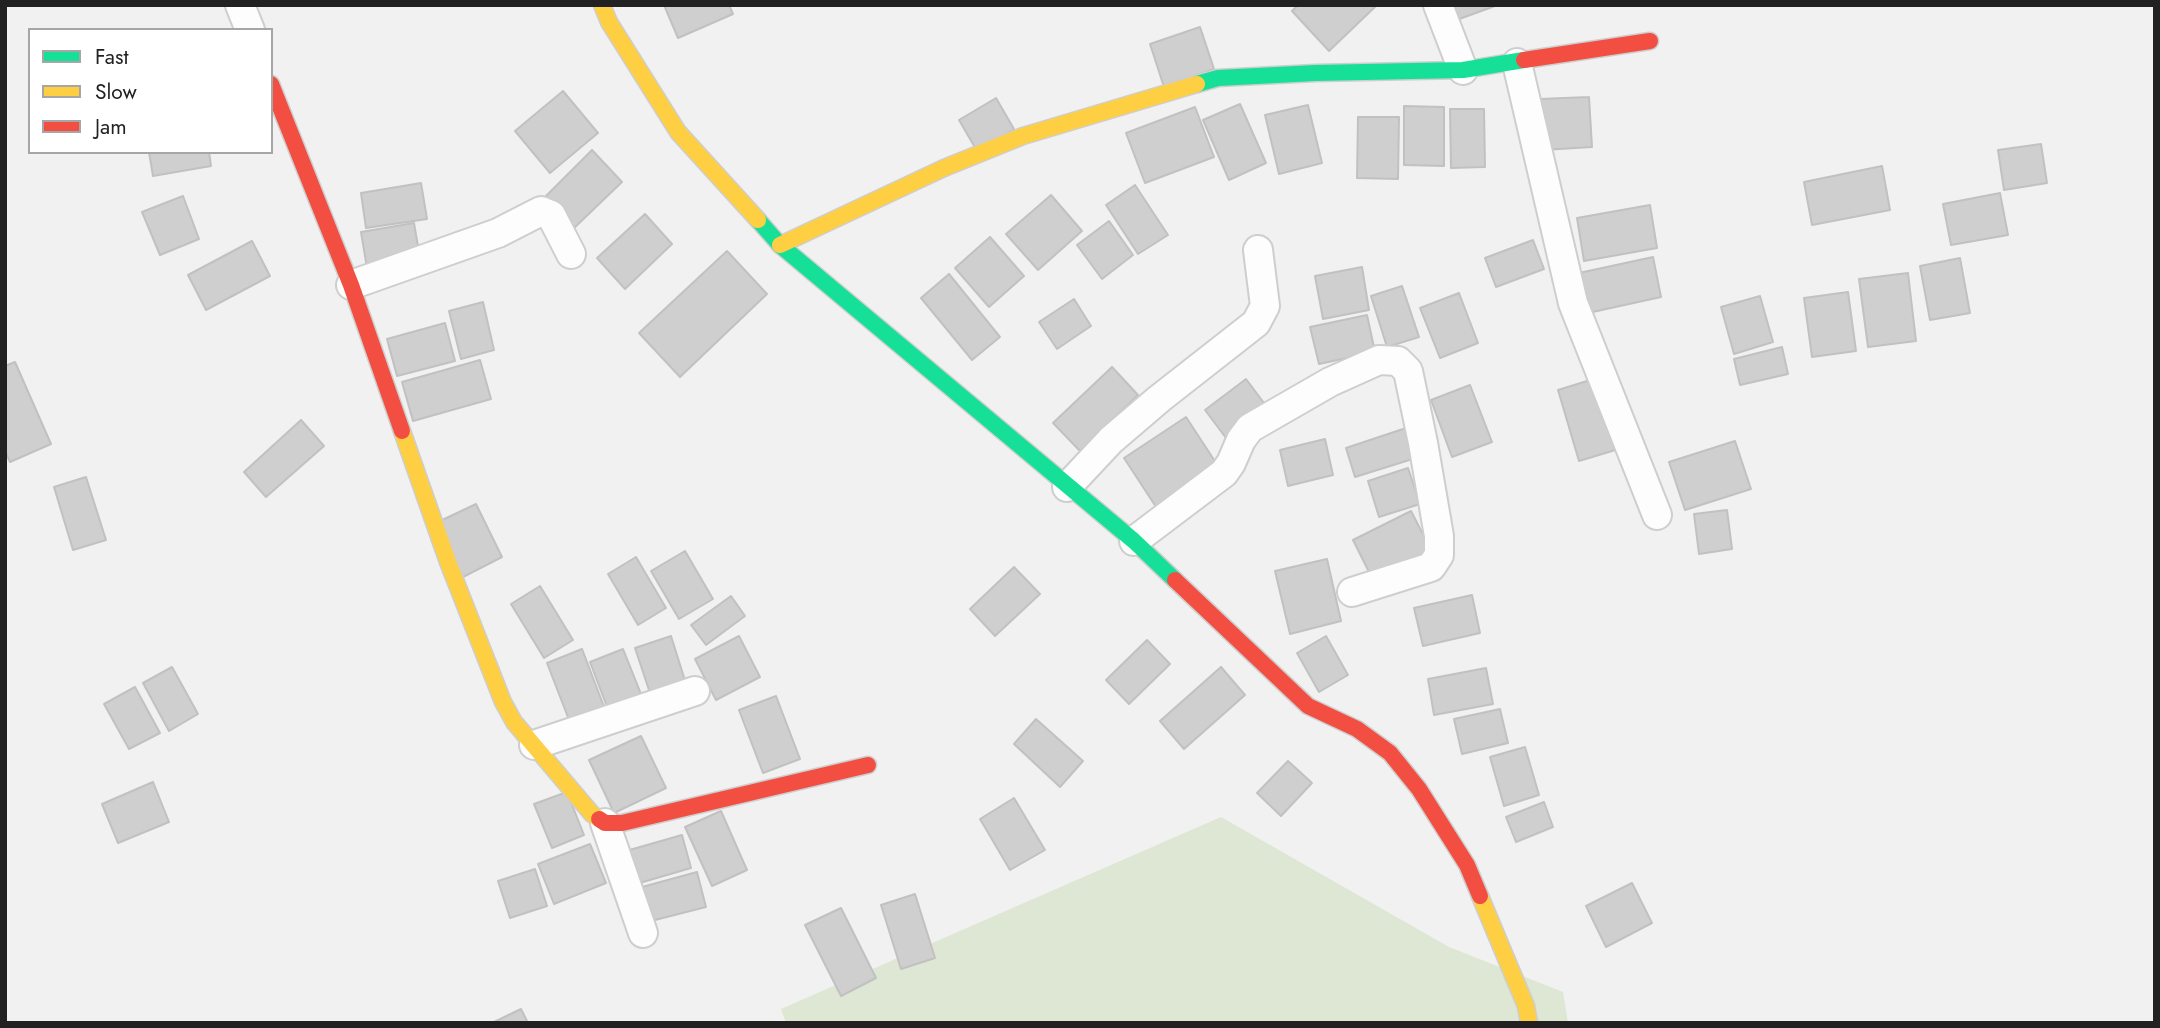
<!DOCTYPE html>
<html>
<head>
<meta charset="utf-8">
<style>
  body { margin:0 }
  #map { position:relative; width:2160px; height:1028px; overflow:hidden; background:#f1f1f1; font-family:Jost,sans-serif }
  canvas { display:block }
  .frame { position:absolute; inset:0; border:7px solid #212121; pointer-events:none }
  .legend { position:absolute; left:28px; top:28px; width:245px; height:126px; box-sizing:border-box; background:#fff; border:2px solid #a6a6a6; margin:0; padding:9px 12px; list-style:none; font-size:21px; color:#212121 }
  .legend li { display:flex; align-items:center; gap:14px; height:35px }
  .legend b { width:35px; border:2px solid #a6a6a6 }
</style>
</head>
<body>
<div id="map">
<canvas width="2160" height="1028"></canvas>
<div class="frame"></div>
<ul class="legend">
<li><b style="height:9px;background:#16e098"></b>Fast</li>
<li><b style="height:9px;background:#ffcf43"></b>Slow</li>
<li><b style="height:9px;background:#f24e42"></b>Jam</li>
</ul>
</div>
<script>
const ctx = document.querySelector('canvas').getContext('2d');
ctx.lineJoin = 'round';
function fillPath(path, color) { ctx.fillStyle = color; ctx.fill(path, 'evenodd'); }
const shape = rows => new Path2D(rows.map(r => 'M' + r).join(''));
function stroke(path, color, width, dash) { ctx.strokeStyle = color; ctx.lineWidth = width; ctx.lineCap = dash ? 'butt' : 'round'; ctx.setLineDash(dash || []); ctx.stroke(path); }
fillPath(shape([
  [1221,817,1449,947,1563,992,1568,1023,786,1023,781,1009]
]), '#dde7d3');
const building = shape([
  [664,5,729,5,733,14,678,38,664,5],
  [1298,5,1375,5,1376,6,1329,51,1292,11,1298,5],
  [1445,5,1495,5,1495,6,1451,22,1445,5],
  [1200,27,1214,69,1164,87,1150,44,1200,27],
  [563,91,598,133,550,173,515,131,563,91],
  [1589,97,1592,147,1543,150,1540,99,1589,97],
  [996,98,1014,129,977,151,959,120,996,98],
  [1240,104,1266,163,1229,180,1203,120,1240,104],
  [1308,105,1322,163,1279,174,1265,115,1308,105],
  [1404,106,1444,107,1444,166,1404,165,1404,106],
  [1195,107,1214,157,1145,183,1126,133,1195,107],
  [1450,109,1484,109,1485,167,1451,168,1450,109],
  [1358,117,1399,117,1398,179,1357,178,1358,117],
  [2041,144,2047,183,2004,190,1998,150,2041,144],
  [592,150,622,182,572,230,543,199,592,150],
  [149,152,209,152,211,166,153,176,149,152],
  [1882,166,1890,210,1812,225,1804,182,1882,166],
  [421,183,427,219,366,228,361,193,421,183],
  [1135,185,1168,235,1138,254,1106,205,1135,185],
  [2000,193,2008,235,1951,245,1943,204,2000,193],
  [1051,195,1082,231,1038,270,1006,234,1051,195],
  [183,196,199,239,160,255,142,212,183,196],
  [1650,205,1657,248,1584,261,1577,218,1650,205],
  [645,214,672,244,625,289,597,258,645,214],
  [1109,221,1133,255,1102,279,1077,245,1109,221],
  [414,223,420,258,367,268,361,232,414,223],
  [990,237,1024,276,989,307,955,268,990,237],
  [1533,240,1544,269,1496,287,1485,258,1533,240],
  [252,241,270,276,206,310,188,275,252,241],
  [727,251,767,294,680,377,639,333,727,251],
  [1653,257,1661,297,1588,313,1579,273,1653,257],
  [1960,258,1970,313,1930,320,1920,266,1960,258],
  [1362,267,1369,310,1323,319,1315,276,1362,267],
  [1908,273,1916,341,1868,347,1859,279,1908,273],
  [949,274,1000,337,972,360,921,298,949,274],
  [1402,286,1419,337,1387,347,1371,296,1402,286],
  [1848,292,1856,351,1812,357,1804,298,1848,292],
  [1459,293,1478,343,1440,358,1420,308,1459,293],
  [1760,296,1773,342,1734,354,1721,307,1760,296],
  [1074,299,1091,326,1057,349,1039,322,1074,299],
  [483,302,494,350,461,359,449,311,483,302],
  [1367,315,1375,352,1319,364,1310,327,1367,315],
  [445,323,455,361,397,376,387,339,445,323],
  [1782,347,1788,374,1740,385,1734,359,1782,347],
  [480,360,491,399,413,421,402,382,480,360],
  [15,362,51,444,10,462,5,451,5,366,15,362],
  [1112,367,1138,395,1080,451,1053,423,1112,367],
  [1600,377,1622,448,1579,461,1558,390,1600,377],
  [1246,379,1267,407,1226,438,1205,410,1246,379],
  [1470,385,1492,442,1452,457,1431,400,1470,385],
  [1186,417,1222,472,1160,513,1124,458,1186,417],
  [301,420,324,446,266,497,244,472,301,420],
  [1409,427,1419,457,1355,477,1346,448,1409,427],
  [1325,439,1333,475,1288,486,1280,450,1325,439],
  [1735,441,1751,489,1685,510,1669,462,1735,441],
  [1408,468,1420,504,1379,517,1368,481,1408,468],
  [86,477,106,540,73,550,54,487,86,477],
  [476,504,502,557,463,577,436,523,476,504],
  [1727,510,1732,549,1699,554,1694,514,1727,510],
  [1411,511,1431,550,1373,580,1353,540,1411,511],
  [685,551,713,599,679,619,651,571,685,551],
  [636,557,666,608,638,625,608,574,636,557],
  [1327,559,1341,621,1290,634,1275,571,1327,559],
  [1014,567,1040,594,995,636,970,609,1014,567],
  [540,586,573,640,544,658,511,604,540,586],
  [1472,595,1480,633,1423,646,1414,608,1472,595],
  [731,596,745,616,706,645,691,625,731,596],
  [671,636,687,687,652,699,635,648,671,636],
  [739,636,760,677,716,700,695,659,739,636],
  [1326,636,1348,675,1319,692,1297,653,1326,636],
  [1147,640,1170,664,1129,704,1106,680,1147,640],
  [582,649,606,712,571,725,547,663,582,649],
  [623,649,643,699,609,712,590,662,623,649],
  [172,667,198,714,169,731,143,683,172,667],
  [1221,667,1245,695,1184,749,1160,721,1221,667],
  [1486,668,1493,704,1434,715,1428,679,1486,668],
  [135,687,160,733,129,749,104,704,135,687],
  [776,696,800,759,763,773,739,710,776,696],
  [1500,709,1508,743,1462,754,1454,719,1500,709],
  [1036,719,1083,761,1060,787,1014,744,1036,719],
  [641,736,666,788,614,813,589,760,641,736],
  [1525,747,1539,795,1504,806,1490,757,1525,747],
  [1288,761,1312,783,1281,816,1257,793,1288,761],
  [153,782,169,822,118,843,102,804,153,782],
  [567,792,584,835,552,848,534,804,567,792],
  [1014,798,1045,850,1010,870,980,819,1014,798],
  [1544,802,1553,827,1516,842,1506,817,1544,802],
  [721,811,747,870,712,886,685,827,721,811],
  [682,835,691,868,636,884,626,851,682,835],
  [590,844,606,883,554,904,538,864,590,844],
  [535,869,547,906,510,918,498,881,535,869],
  [697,872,706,907,651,921,642,887,697,872],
  [1632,883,1652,923,1606,947,1586,906,1632,883],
  [915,894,935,958,901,969,881,905,915,894],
  [841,908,876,978,841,996,805,925,841,908],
  [521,1009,528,1023,492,1023,521,1009]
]);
fillPath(building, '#cfcfcf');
stroke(building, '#c1c1c1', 2);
const street = shape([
  [240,5,250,30],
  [1438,5,1463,70],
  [1517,63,1573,303,1657,515],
  [351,285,498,233,541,211,551,215,571,254],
  [1067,487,1111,440,1159,399,1256,323,1265,306,1258,250],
  [1134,541,1224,473,1231,463,1241,440,1250,428,1330,382,1379,360,1398,361,1408,371,1423,443,1439,536,1439,555,1431,567,1352,592],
  [534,745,695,691],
  [605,823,643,933]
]);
const fast = shape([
  [1197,84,1218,78,1315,73,1463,70,1524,60],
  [758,220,780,245,1134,541,1175,580]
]);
const slow = shape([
  [602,5,609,22,678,132,758,220],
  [780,245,944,168,1023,136,1197,84],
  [402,431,448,562,503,702,514,722,592,814,599,819],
  [1480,896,1526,1006,1529,1023]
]);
const jam = shape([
  [1524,60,1650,41],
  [271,84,351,285,402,431],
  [1175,580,1308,706,1357,729,1390,753,1419,789,1467,865,1480,896],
  [599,819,605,823,622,823,868,765]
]);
stroke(street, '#cecece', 32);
stroke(fast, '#cecece', 19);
stroke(slow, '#cecece', 19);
stroke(jam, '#cecece', 19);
stroke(street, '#fdfdfd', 28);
stroke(fast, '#16e098', 16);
stroke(slow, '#ffcf43', 16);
stroke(jam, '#f24e42', 16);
</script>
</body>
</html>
